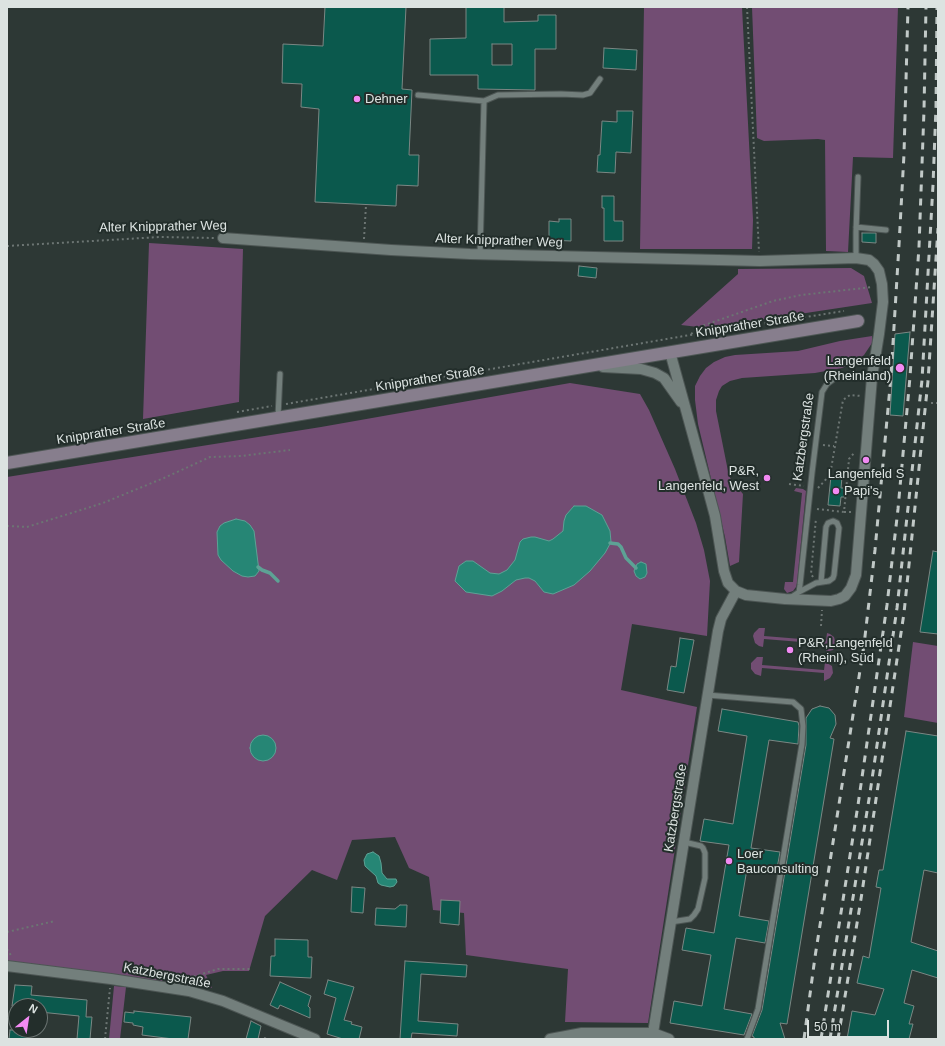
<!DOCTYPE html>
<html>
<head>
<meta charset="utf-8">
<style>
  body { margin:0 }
  #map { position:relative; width:945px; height:1046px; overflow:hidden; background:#2d3835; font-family:Helvetica,sans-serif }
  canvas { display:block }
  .frame { position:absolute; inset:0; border:8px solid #dce3e1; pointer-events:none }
  .north { position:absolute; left:8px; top:998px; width:40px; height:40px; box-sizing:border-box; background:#232e2b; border:1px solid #6d7674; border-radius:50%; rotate:30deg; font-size:11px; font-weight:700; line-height:16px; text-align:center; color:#dce3e1 }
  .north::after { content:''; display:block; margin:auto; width:14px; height:18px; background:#f28af3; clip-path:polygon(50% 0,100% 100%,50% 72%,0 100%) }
  .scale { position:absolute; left:807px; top:1020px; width:82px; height:18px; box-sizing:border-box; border:2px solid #dce3e1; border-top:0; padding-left:5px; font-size:12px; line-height:14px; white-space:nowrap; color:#dce3e1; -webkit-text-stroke:3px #232e2b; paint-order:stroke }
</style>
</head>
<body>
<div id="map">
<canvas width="945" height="1046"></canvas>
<div class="frame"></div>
<div class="north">N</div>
<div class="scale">50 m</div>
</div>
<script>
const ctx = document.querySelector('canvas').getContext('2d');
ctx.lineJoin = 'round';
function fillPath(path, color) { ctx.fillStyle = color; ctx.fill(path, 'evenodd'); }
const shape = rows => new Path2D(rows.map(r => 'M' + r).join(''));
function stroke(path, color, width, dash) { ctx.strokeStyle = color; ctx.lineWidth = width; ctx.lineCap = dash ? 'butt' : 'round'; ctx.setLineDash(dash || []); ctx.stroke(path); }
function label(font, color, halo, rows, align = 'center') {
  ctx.font = font + ' Helvetica,sans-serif'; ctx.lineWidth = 4; ctx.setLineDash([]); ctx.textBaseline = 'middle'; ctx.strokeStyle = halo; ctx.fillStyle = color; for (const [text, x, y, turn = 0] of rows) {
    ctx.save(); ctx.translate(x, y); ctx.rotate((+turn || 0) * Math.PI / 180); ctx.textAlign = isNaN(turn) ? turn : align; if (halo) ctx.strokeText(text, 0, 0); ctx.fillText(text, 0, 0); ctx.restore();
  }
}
fillPath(shape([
  [644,7,742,7,753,220,752,249,640,249],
  [752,7,898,7,893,158,853,157,848,252,826,251,825,140,818,139,764,141,757,138],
  [149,243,243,249,239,402,143,419],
  [851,268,864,276,872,303,707,328,681,325,738,274,738,269],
  [872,336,872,343,864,355,855,362,842,368,815,373,742,378,730,381,722,386,719,391,716,400,716,411,729,476,732,481,743,494,739,562,730,566,725,537,698,424,695,400,695,386,700,376,706,368,714,362,725,357,735,355,798,351,840,341],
  [570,383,640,394,649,410,675,469,696,523,704,550,710,581,707,636,632,624,621,690,697,707,648,1023,565,1022,568,969,466,955,464,913,433,910,429,877,409,868,395,837,352,840,337,880,312,870,265,916,249,971,223,971,206,975,212,988,7,962,7,477,321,427],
  [796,488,803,489,806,491,797,583,796,587,793,591,787,593,784,589,785,582,793,582,802,493,794,491],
  [759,628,765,628,764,636,826,641,827,633,830,634,834,637,836,645,833,650,826,652,826,644,764,639,763,647,759,646,755,643,753,636,754,633],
  [913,642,938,646,938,723,904,717],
  [757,657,763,657,762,665,824,670,825,662,832,666,833,673,830,678,824,681,824,673,762,668,761,676,755,674,751,669,751,663],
  [114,986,126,987,120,1039,109,1039]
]), '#724d73');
const water = shape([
  [574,506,586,506,602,515,610,531,611,542,605,553,590,571,574,585,553,594,544,592,535,581,529,578,525,578,516,580,502,591,492,596,466,592,455,581,459,566,466,561,473,561,490,573,499,574,507,570,515,560,520,542,523,539,531,537,535,537,549,541,553,539,563,531,564,521,566,515,574,506],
  [236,519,245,521,250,525,254,531,259,571,255,576,248,577,242,576,233,571,221,560,218,555,217,532,220,526,224,523,236,519],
  [641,562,646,564,647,573,645,577,640,579,636,576,634,571,637,564,641,562],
  '250 748a13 13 0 1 1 26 0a13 13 0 1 1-26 0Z',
  [373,852,379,856,381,863,382,873,387,879,396,879,397,882,394,886,390,887,381,885,378,883,376,876,365,866,364,860,367,854,373,852]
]);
fillPath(water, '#268675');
stroke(water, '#5da295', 1);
stroke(shape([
  [610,543,618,544,621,547,626,558,636,568],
  [258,567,262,570,270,573,278,581]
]), '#5da295', 3.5);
const building = shape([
  [325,7,406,7,402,89,412,90,409,155,419,155,418,186,397,185,396,206,315,202,319,109,301,107,302,84,282,83,283,44,323,46,325,7],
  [466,7,504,7,504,22,538,21,538,15,556,15,556,49,535,49,535,90,478,89,478,75,430,75,430,39,466,38,466,7],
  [492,44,512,44,512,65,492,65,492,44],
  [604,48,637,50,636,70,603,68,604,48],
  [617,111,633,111,631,153,616,152,615,173,597,172,598,155,600,155,602,121,617,122,617,111],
  [602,196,614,196,614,221,623,221,623,241,604,241,604,208,602,208,602,196],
  [559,219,571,219,571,241,549,240,549,221,559,222,559,219],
  [862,233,876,233,876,243,862,242,862,233],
  [579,266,597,268,596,278,578,276,579,266],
  [910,332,903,416,890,415,895,334,910,332],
  [831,476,842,477,841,488,844,488,844,497,841,497,840,506,828,505,831,476],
  [933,551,938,552,938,634,920,632,933,551],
  [680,638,694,640,684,693,667,690,671,666,676,667,680,638],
  [820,706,829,708,835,715,836,724,830,738,834,739,787,1024,780,1023,785,1039,754,1039,754,1037,752,1036,762,1010,806,745,806,718,812,709,820,706],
  [722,709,798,722,799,726,798,744,769,740,751,848,780,852,776,874,747,869,739,916,769,921,765,943,736,938,724,1009,752,1014,744,1035,670,1023,674,1001,702,1006,711,955,682,950,686,928,714,933,729,845,700,841,704,819,733,824,747,736,718,731,722,709],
  [906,731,938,736,938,873,924,870,911,942,938,951,938,978,912,970,904,1003,914,1006,909,1024,913,1024,909,1039,847,1039,852,1011,875,1015,884,989,857,983,863,956,869,958,881,888,876,887,879,870,883,870,906,731],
  [352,887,365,888,363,913,351,912,352,887],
  [441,900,460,901,459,925,440,923,441,900],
  [400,905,407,905,406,927,375,925,376,908,395,909,400,905],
  [275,939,308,940,308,957,312,957,311,978,270,976,271,956,275,956,275,939],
  [405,961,467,965,466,977,421,974,418,1021,458,1024,457,1036,412,1033,411,1039,400,1039,405,961],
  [328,980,354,987,344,1020,352,1022,351,1024,362,1027,359,1039,343,1039,327,1034,336,998,324,994,328,980],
  [280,982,311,996,308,1006,310,1008,310,1018,280,1005,278,1009,270,1005,280,982],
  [15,985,32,986,31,995,87,1000,86,1017,92,1017,90,1039,77,1039,79,1016,40,1012,40,1006,12,1006,15,985],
  [134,1011,191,1017,188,1039,173,1039,142,1035,143,1027,133,1025,133,1023,124,1022,125,1012,134,1013,134,1011],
  [251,1021,261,1026,258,1039,246,1039,251,1021],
  [10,1030,28,1030,27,1039,9,1039,10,1030]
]);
fillPath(building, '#0b594d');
stroke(building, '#7b8784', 1);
const service = shape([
  [418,95,484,101,480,254],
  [484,101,498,95,561,94,583,95,590,93,600,79],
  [856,227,886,230],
  [856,258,856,232,858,177],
  [278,417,280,374],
  [799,592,816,583,829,581,833,578,834,575,839,528,837,523,833,521,828,523,826,527,821,582],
  [790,598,799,592,800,585,812,473,822,392,827,384,835,378,847,376,872,377],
  [707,695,793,702,801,709,803,726,802,744,758,1009,747,1039],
  [671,922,690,919,694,915,698,909,705,878,705,853,703,848,701,846,684,842]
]);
const minor = shape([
  [223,238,391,250,470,254,760,261,856,258,869,260,874,264,879,271,882,284,883,302,879,334,872,377,856,575,851,588,845,596,839,599,831,601,785,599,746,595,736,591,728,583,724,571,715,516,708,490,670,352],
  [603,367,641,369,655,373,664,378,681,402],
  [7,966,111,979,189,991,223,1001,315,1039],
  [653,1033,718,631,721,619,736,591],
  [550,1039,582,1033,653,1033,669,1039]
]);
const secondary = shape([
  [7,463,858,321]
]);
stroke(service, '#4d5654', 7);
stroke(minor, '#4d5654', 12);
stroke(secondary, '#4d5654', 14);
stroke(shape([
  [747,7,759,252],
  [364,239,366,205],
  [7,246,160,237,214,238],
  [691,334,702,326,773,301,801,295,873,287],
  [931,403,938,403],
  [286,404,690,335,844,311],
  [237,412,272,406],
  [823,445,834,446],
  [830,475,855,478],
  [789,484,804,486],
  [818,488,830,475,843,400,850,395,861,396],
  [817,509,844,512],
  [851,512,844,512,849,459,854,453],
  [7,526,27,527,103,503,164,478,210,457,241,456,290,450],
  [813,577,811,574,816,518],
  [821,626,822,610],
  [7,932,55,921],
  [7,949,12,957],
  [159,975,189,978,218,969,252,969],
  [264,1038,268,1039],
  [105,1039,110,988]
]), '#6c7573', 2, [2, 3]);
stroke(service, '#737f7c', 5);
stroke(minor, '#737f7c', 10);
stroke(secondary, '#877e8d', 12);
stroke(shape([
  [804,1039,815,957,864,645,875,550,891,376,899,245,904,154,908,7],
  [821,1039,858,805,887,605,898,509,910,377,919,247,924,110,926,7],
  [830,1039,870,793,897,608,922,380,933,185,936,107,937,7],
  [838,1039,861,899,904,613,928,381,938,228]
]), '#c1c9c7', 3, [7, 7]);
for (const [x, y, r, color] of [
  [357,99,4,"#f28af3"],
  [900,368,5,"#f28af3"],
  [866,460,4,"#f28af3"],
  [767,478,4,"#f28af3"],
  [836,491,4,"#f28af3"],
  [790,650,4,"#f28af3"],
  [729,861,4,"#f28af3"]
]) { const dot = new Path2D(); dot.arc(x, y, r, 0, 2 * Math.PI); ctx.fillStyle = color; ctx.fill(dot); stroke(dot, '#232e2b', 1.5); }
label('13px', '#dce3e1', '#232e2b', [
  ["Dehner",365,99],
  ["Langenfeld",891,361,"right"],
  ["(Rheinland)",891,376,"right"],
  ["P&R,",759,471,"right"],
  ["Langenfeld, West",759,486,"right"],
  ["Langenfeld S",866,474,"center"],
  ["Papi's",844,491],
  ["P&R,Langenfeld",798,643],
  ["(Rheinl), Süd",798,658],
  ["Loer",737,854],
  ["Bauconsulting",737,869]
], 'left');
label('13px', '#dce3e1', '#232e2b', [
  ["Alter Knipprather Weg",163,227,-1],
  ["Alter Knipprather Weg",499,241,2],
  ["Knipprather Straße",750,325,-9],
  ["Knipprather Straße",430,379,-9],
  ["Knipprather Straße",111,432,-9],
  ["Katzbergstraße",804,437,-82],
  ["Katzbergstraße",676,808,-81],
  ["Katzbergstraße",167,976,11]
]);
</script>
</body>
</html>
